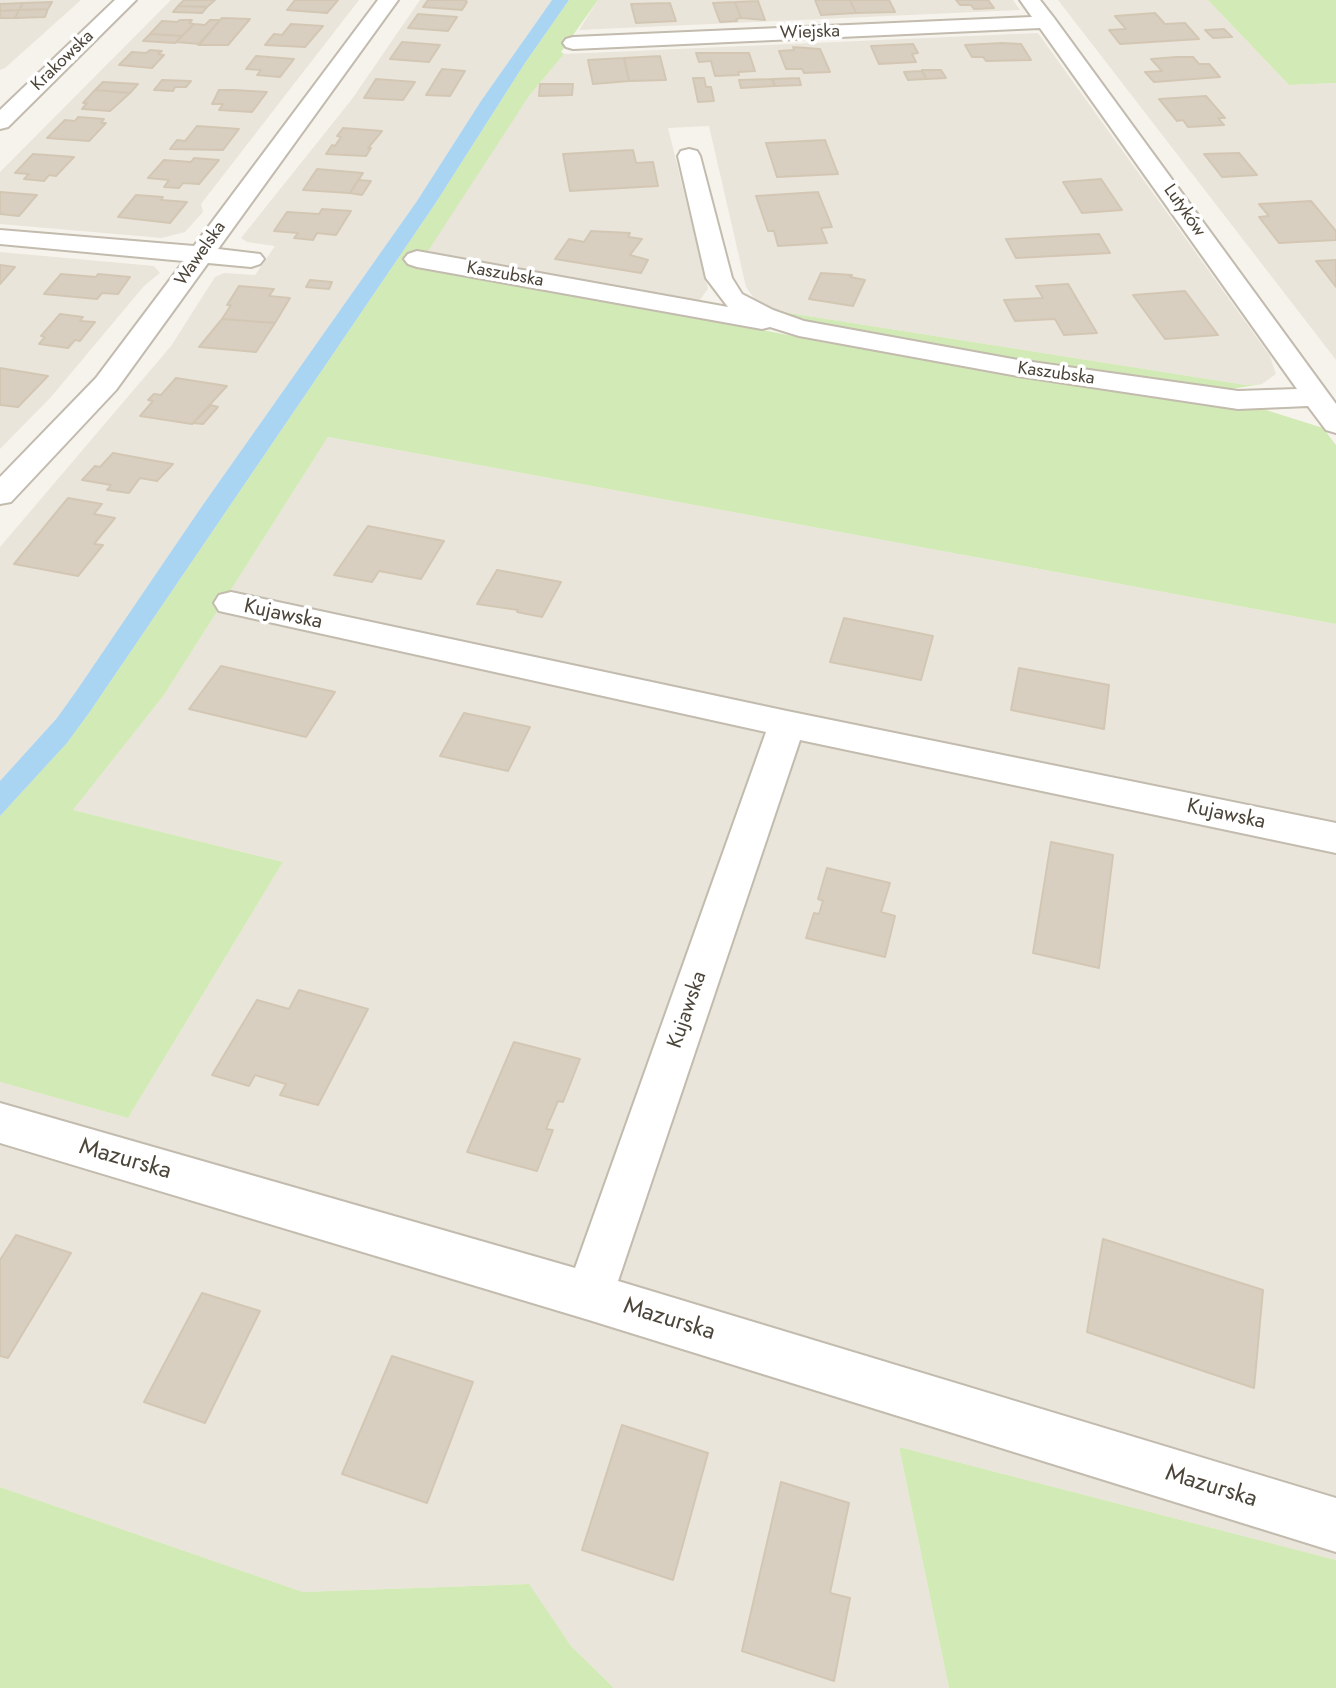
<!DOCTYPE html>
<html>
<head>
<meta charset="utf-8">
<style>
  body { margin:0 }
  canvas { display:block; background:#f6f3ec }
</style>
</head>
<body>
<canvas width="1336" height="1688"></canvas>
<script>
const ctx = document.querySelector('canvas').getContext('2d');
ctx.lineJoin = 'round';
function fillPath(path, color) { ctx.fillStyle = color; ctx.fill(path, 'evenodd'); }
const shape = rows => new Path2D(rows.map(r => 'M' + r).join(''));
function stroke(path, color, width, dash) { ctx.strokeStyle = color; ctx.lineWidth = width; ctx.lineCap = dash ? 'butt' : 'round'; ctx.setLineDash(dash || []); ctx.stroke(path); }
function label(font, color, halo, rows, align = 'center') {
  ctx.font = font + ' Jost,sans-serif'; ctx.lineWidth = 7; ctx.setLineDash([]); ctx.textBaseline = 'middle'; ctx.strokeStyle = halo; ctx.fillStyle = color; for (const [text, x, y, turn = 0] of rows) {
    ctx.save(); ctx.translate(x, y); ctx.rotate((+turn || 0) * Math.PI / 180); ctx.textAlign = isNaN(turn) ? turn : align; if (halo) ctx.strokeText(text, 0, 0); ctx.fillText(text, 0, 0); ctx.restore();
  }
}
fillPath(shape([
  [0,0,81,0,5,68,0,70],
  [171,0,359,0,201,204,203,212,185,232,162,238,0,224,0,172],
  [420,0,552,0,481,101,417,201,200,509,77,690,57,718,0,781,0,547,171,346,215,277,224,273,255,275,275,246,247,242,241,238,352,99],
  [598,0,1013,0,1020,10,579,30],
  [1058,0,1208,0,1289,85,1336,83,1336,360],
  [1038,33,1270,356,1276,374,1262,384,1246,385,776,311,755,300,746,287,709,126,668,128,708,289,699,301,425,253,529,96,564,54],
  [0,252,154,266,160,273,144,286,51,397,0,449],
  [328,437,1336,624,1336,1560,899,1447,949,1688,614,1688,571,1646,528,1584,303,1592,0,1487,0,1082,128,1118,283,862,73,810,164,695]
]), '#eae5da');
fillPath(shape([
  [569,0,598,0,561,52,564,54,529,96,426,254,699,301,697,317,828,343,1176,400,1266,410,1323,428,1336,445,1336,624,328,437,164,695,73,810,283,862,128,1118,0,1082,0,816,67,743,89,713,435,204,525,63],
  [1208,0,1336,0,1336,83,1289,85],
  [776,311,1246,385,1262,384,1225,390,1156,384,827,327],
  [899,1447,1336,1560,1336,1688,949,1688],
  [0,1487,303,1592,529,1584,571,1646,614,1688,0,1688]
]), '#d2eab5');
fillPath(shape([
  [552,0,569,0,525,63,435,204,89,713,67,743,0,816,0,781,57,718,77,690,200,509,417,201,481,101]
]), '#a9d4f2');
const building = shape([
  [184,0,215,0,207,7,178,6,184,0],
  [295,0,338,0,327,13,287,10,295,0],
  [428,0,465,0,467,2,462,10,423,7,428,0],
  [815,0,850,0,856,13,821,15,815,0],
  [850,0,889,0,895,12,856,13,850,0],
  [956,0,988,0,994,8,974,9,971,5,960,5,956,0],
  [758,1,765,20,741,18,735,2,758,1],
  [52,2,48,9,19,10,23,3,52,2],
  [735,2,741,18,736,19,737,21,720,22,713,3,735,2],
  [23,3,19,10,0,11,0,4,23,3],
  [670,3,676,21,636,23,631,4,670,3],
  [178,6,207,7,202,13,173,12,178,6],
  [48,9,45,17,15,18,19,10,48,9],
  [19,10,15,18,0,18,0,11,19,10],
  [1155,13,1165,24,1185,23,1199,39,1120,44,1109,30,1126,29,1115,16,1155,13],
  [418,14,457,17,448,31,408,28,418,14],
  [222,18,250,19,228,45,198,45,222,18],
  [180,20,192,20,189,23,194,24,182,36,150,34,162,21,177,22,180,20],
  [210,20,220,20,200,44,176,42,194,24,205,25,210,20],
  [291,24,323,26,305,47,265,45,274,34,282,35,291,24],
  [1224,29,1232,37,1213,38,1205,30,1224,29],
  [150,34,182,36,175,43,143,41,150,34],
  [402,42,440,45,429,62,390,59,402,42],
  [1002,43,1021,44,1031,60,986,61,983,57,972,57,965,45,1002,43],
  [913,44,918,53,912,54,916,62,879,64,871,46,913,44],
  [793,47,820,49,830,72,804,73,802,69,786,69,779,51,794,50,793,47],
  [150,50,162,51,158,54,164,55,152,68,119,65,132,52,146,53,150,50],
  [696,53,749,53,755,71,738,72,739,75,715,76,711,61,699,62,696,53],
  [256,56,294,59,280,77,257,75,261,70,246,69,256,56],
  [660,56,666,80,629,81,624,58,660,56],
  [1176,57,1193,57,1199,64,1209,64,1220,77,1154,82,1145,72,1162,71,1151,59,1176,57],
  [624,58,629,81,593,84,588,60,624,58],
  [442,69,465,71,450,96,426,95,442,69],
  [922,70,941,70,946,78,926,79,922,70],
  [922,71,926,79,908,80,904,72,922,71],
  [693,78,704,78,706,87,711,87,714,101,698,102,693,78],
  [799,78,801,85,775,86,773,79,799,78],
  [376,79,415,82,403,100,364,98,376,79],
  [772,79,774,86,741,88,739,80,772,79],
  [162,80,191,81,186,87,175,87,173,91,154,90,162,80],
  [103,82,138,84,130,93,95,90,103,82],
  [540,84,573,84,572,95,539,96,540,84],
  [95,90,130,93,110,111,82,109,87,103,83,103,95,90],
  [219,90,234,90,267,92,252,112,219,110,223,104,212,104,219,90],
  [1206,96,1225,118,1218,118,1224,125,1188,127,1183,120,1177,121,1159,99,1206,96],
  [78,117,104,119,101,123,106,123,89,141,47,138,65,120,75,121,78,117],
  [197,126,239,129,223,150,170,149,177,140,185,141,197,126],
  [343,128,382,131,368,148,371,148,366,156,326,154,332,145,335,146,341,137,337,136,343,128],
  [825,140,838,174,777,177,766,143,825,140],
  [633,150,636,163,653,162,658,186,570,191,563,154,633,150],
  [1239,153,1257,175,1222,177,1204,154,1239,153],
  [33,154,74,157,56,176,49,175,44,181,24,179,29,174,15,173,33,154],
  [194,158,219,160,199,184,183,183,179,188,164,187,169,180,148,178,164,160,191,162,194,158],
  [317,169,363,173,350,193,303,190,317,169],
  [1101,179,1122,210,1082,213,1063,182,1101,179],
  [358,180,371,181,362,195,350,193,358,180],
  [0,192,37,195,19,216,0,214,0,192],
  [818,192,832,227,821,228,827,243,778,246,774,231,768,231,756,196,818,192],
  [136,195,163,197,161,200,187,202,170,223,118,217,136,195],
  [1311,201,1336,231,1336,240,1279,243,1259,217,1269,216,1259,204,1311,201],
  [322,209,351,211,336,235,317,233,313,240,294,238,298,233,274,231,287,212,319,214,322,209],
  [591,231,630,233,628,237,642,239,630,255,648,260,641,273,555,259,569,239,584,242,591,231],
  [1099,234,1110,253,1016,258,1006,239,1099,234],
  [1336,260,1336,287,1316,261,1336,260],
  [0,265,15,267,0,284,0,265],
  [821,273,852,275,850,277,865,280,853,306,809,299,821,273],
  [61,274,96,277,98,274,130,277,118,294,102,293,97,299,44,294,61,274],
  [310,280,332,282,329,289,306,287,310,280],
  [1068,284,1097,333,1064,335,1055,319,1015,321,1004,300,1043,298,1036,286,1068,284],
  [239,286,274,289,269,296,290,298,275,323,222,319,231,305,227,305,239,286],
  [1185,291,1218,335,1165,339,1133,295,1185,291],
  [60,314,83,317,80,321,95,322,80,341,75,340,68,348,39,344,45,337,41,336,60,314],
  [222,319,275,323,256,352,199,347,222,319],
  [0,368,48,376,18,407,0,405,0,368],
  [176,378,227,386,192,424,140,416,153,401,148,400,154,394,161,395,176,378],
  [211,405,218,407,203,424,193,423,211,405],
  [113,453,156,461,173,464,157,481,140,478,129,493,107,490,111,485,82,480,95,466,100,467,113,453],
  [68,498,102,504,94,514,115,518,94,544,103,545,78,576,14,564,68,498],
  [368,526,444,541,421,579,379,571,372,582,334,575,368,526],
  [497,570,561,582,542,617,517,612,518,610,477,604,497,570],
  [844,618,933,636,921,680,830,662,844,618],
  [221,666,335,692,306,737,189,709,221,666],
  [1019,668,1109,685,1104,729,1011,710,1019,668],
  [464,713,530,727,508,771,440,756,464,713],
  [1051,842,1113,855,1099,968,1033,953,1051,842],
  [827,868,890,883,881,912,895,916,885,957,806,938,814,913,819,914,823,901,818,899,827,868],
  [299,990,368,1009,318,1105,280,1095,286,1084,255,1075,249,1086,212,1075,257,1000,289,1009,299,990],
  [514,1042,580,1059,563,1102,558,1101,546,1129,553,1130,537,1171,467,1152,514,1042],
  [16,1235,71,1253,8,1358,0,1356,0,1260,16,1235],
  [1103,1239,1263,1290,1254,1388,1087,1332,1103,1239],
  [202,1293,260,1311,205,1423,144,1402,202,1293],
  [392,1356,473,1382,427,1503,342,1474,392,1356],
  [622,1425,708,1453,673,1580,582,1550,622,1425],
  [781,1482,849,1503,830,1593,850,1598,834,1681,742,1651,781,1482]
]);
fillPath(building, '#d8cfc1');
stroke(building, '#d3c7b4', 2);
const minor = shape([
  [115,0,136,0,8,127,0,129,0,110,115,0],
  [378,0,398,0,218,249,260,254,264,259,260,264,251,267,208,263,116,390,11,502,0,504,0,477,96,378,184,261,0,244,0,230,194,246,378,0],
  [1020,0,1040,0,1054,18,1336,404,1336,433,1326,430,1308,406,1238,409,1018,376,799,336,770,327,762,329,417,267,408,264,404,259,408,254,417,251,728,307,706,278,678,156,681,151,689,149,697,151,700,156,732,278,742,294,773,310,804,321,1018,360,1238,391,1297,389,1040,28,573,49,566,47,563,43,566,39,573,37,1032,17,1020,0],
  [231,592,787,711,1336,823,1336,853,800,740,618,1281,1336,1498,1336,1552,589,1320,0,1143,0,1103,575,1268,766,732,219,611,214,603,219,595,231,592]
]);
stroke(minor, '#c2bbae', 4);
fillPath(minor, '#fff');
label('18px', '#4b4439', '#fff', [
  ["Wiejska",810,33,-2],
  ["Krakowska",63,61,-44],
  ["Lutyków",1184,211,55],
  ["Wawelska",201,254,-55],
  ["Kaszubska",505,275,10],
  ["Kaszubska",1056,374,8]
]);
label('21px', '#4b4439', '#fff', [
  ["Kujawska",283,615,12],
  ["Kujawska",1226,815,12],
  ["Kujawska",688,1010,-71]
]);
label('24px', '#4b4439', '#fff', [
  ["Mazurska",125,1160,16],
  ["Mazurska",669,1320,17],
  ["Mazurska",1211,1487,17]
]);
</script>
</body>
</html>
